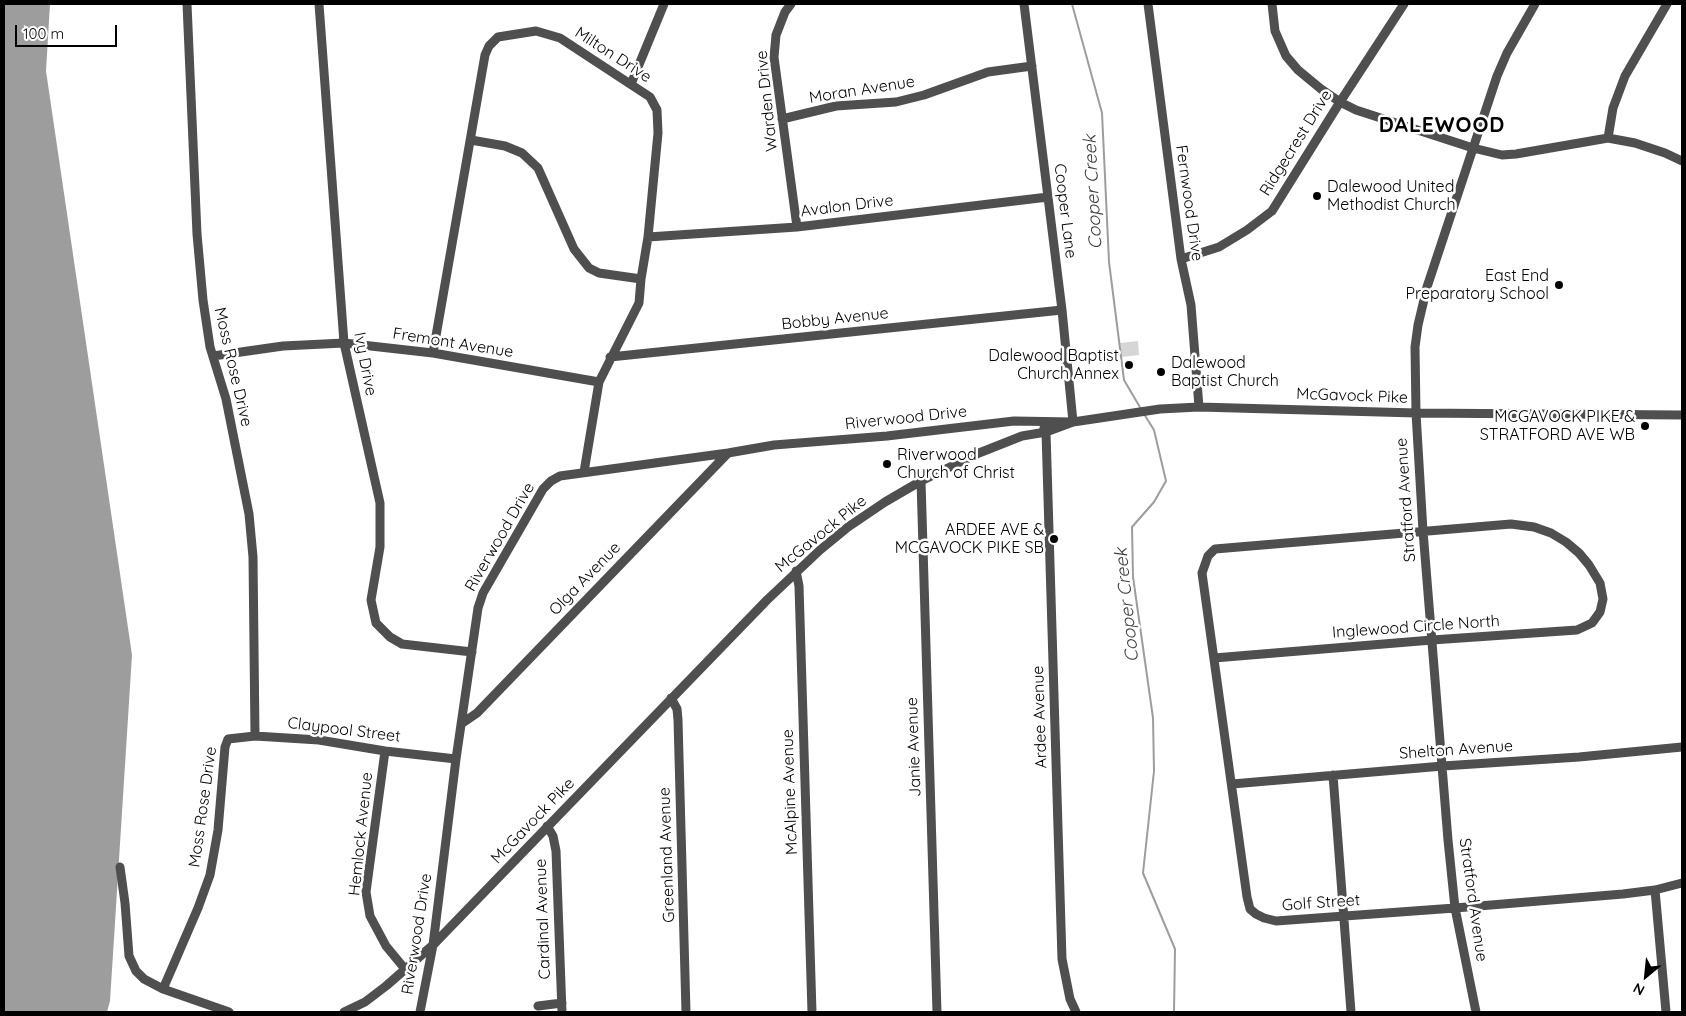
<!DOCTYPE html>
<html>
<head>
<meta charset="utf-8">
<style>
  body { margin:0 }
  #map { position:relative; width:1686px; height:1016px; overflow:hidden; background:#fff; font-family:Quicksand,sans-serif }
  canvas { display:block }
  .frame { position:absolute; inset:0; border:5px solid #000; pointer-events:none }
  .north { position:absolute; left:1621px; top:951px; width:50px; height:50px; -webkit-text-stroke:4px #fff; paint-order:stroke; rotate:208deg; font-size:14px; font-weight:700; line-height:20px; text-align:center; color:#000 }
  .north::after { content:''; display:block; margin:auto; width:18px; height:22px; background:#000; clip-path:polygon(50% 0,100% 100%,50% 72%,0 100%) }
  .scale { position:absolute; left:15px; top:25px; width:102px; height:22px; box-sizing:border-box; border:2px solid #000; border-top:0; padding-left:6px; font-size:15px; line-height:18px; white-space:nowrap; color:#000; -webkit-text-stroke:4px #fff; paint-order:stroke }
</style>
</head>
<body>
<div id="map">
<canvas width="1686" height="1016"></canvas>
<div class="frame"></div>
<div class="north">N</div>
<div class="scale">100 m</div>
</div>
<script>
const ctx = document.querySelector('canvas').getContext('2d');
ctx.lineJoin = 'round';
function fillPath(path, color) { ctx.fillStyle = color; ctx.fill(path, 'evenodd'); }
const shape = rows => new Path2D(rows.map(r => 'M' + r).join(''));
function stroke(path, color, width, dash) { ctx.strokeStyle = color; ctx.lineWidth = width; ctx.lineCap = dash ? 'butt' : 'round'; ctx.setLineDash(dash || []); ctx.stroke(path); }
function label(font, color, halo, rows, align = 'center') {
  ctx.font = font + ' Quicksand,sans-serif'; ctx.lineWidth = 5; ctx.setLineDash([]); ctx.textBaseline = 'middle'; ctx.strokeStyle = halo; ctx.fillStyle = color; for (const [text, x, y, turn = 0] of rows) {
    ctx.save(); ctx.translate(x, y); ctx.rotate((+turn || 0) * Math.PI / 180); ctx.textAlign = isNaN(turn) ? turn : align; if (halo) ctx.strokeText(text, 0, 0); ctx.fillText(text, 0, 0); ctx.restore();
  }
}
fillPath(shape([
  [1138,341,1139,355,1122,357,1120,343]
]), '#d6d6d6');
fillPath(shape([
  [4,4,50,4,46,71,132,655,110,1001,107,1012,4,1012]
]), '#9d9d9d');
stroke(shape([
  [1072,4,1102,113,1109,262,1124,380,1141,409],
  [1144,414,1154,430,1166,481,1154,502,1132,527,1133,577,1153,718,1154,771,1143,873,1175,949,1174,1012]
]), '#9d9d9d', 2);
stroke(shape([
  [187,4,197,234,203,300,210,347,226,399,249,514,253,557,255,736],
  [319,4,344,343,380,503,380,547,371,600,376,623,390,637,402,644,472,652],
  [791,4,785,12,776,35,774,57,797,227],
  [1148,4,1181,259,1191,305,1199,407],
  [1272,4,1275,31,1286,56,1298,70,1321,89,1340,102,1356,110,1473,148,1502,155,1516,154,1608,138,1635,143,1665,153,1682,161],
  [631,84,664,4],
  [782,119,836,106,896,102,924,95,988,72,1032,66],
  [1608,138,1613,108,1625,76,1667,4],
  [471,140,505,146,522,153,538,168,574,249,589,268,599,273,641,279],
  [648,237,797,227,1048,197],
  [1181,259,1219,247,1247,230,1272,211,1340,102,1404,4],
  [433,353,485,55,489,46,498,37,536,31,560,38,650,97,657,110,658,133,648,237,641,279,639,303,599,382,584,472],
  [213,356,283,346,344,343,433,353,599,382],
  [610,357,1062,310],
  [1044,428,1046,432,1062,959,1070,999,1076,1012],
  [921,481,937,1012],
  [796,571,799,586,812,1012],
  [1214,658,1432,640,1577,630,1592,623,1600,612,1603,599,1600,583,1589,565,1579,553,1566,542,1551,533,1534,527,1511,524,1215,549,1208,556,1202,573,1247,897,1250,909,1256,914,1264,918,1276,921,1455,908,1623,894,1655,890,1682,883],
  [671,698,677,709,678,720,686,1012],
  [461,724,477,713,728,453],
  [385,751,366,892,370,916,386,946,405,969],
  [1333,775,1351,1012],
  [1232,784,1443,766,1579,757,1682,747],
  [547,826,553,836,556,851,562,1012],
  [120,867,125,903,129,956,136,971,144,979,163,989,229,1012],
  [1655,890,1666,1012],
  [163,989,198,908,210,875,218,830,225,747,228,739,255,736,319,740,385,751,456,759],
  [538,1006,562,1003],
  [344,1012,365,1002,386,986,433,945,767,600,820,550,848,527,885,502,921,481,979,453,1022,436,1046,432,1073,422,1160,409,1199,407,1416,413,1682,415],
  [420,1012,433,945,456,759,478,608,483,593,543,489,551,481,560,476,728,453,774,445,887,436,1014,421,1073,422,1062,310,1024,4],
  [1476,1012,1455,908,1448,840,1423,531,1416,413,1415,347,1418,325,1427,287,1497,76,1507,53,1535,4]
]), '#4f4f4f', 9);
for (const [x, y, r, color] of [
  [1317,196,5,"#000"],
  [1559,285,5,"#000"],
  [1129,365,5,"#000"],
  [1161,372,5,"#000"],
  [1645,426,5,"#000"],
  [887,464,5,"#000"],
  [1054,539,5,"#000"]
]) { const dot = new Path2D(); dot.arc(x, y, r, 0, 2 * Math.PI); ctx.fillStyle = color; ctx.fill(dot); stroke(dot, '#fff', 2); }
label('16px', '#000', '#fff', [
  ["Milton Drive",613,55,33],
  ["Moran Avenue",862,90,-9],
  ["Warden Drive",767,101,-96],
  ["Ridgecrest Drive",1296,143,-58],
  ["Fernwood Drive",1189,203,82],
  ["Avalon Drive",847,206,-7],
  ["Cooper Lane",1065,211,83],
  ["Bobby Avenue",835,319,-6],
  ["Fremont Avenue",453,343,9],
  ["Ivy Drive",365,364,79],
  ["Moss Rose Drive",233,367,77],
  ["McGavock Pike",1352,396,2],
  ["Riverwood Drive",906,418,-6],
  ["Stratford Avenue",1406,500,-94],
  ["McGavock Pike",821,534,-39],
  ["Riverwood Drive",500,537,-60],
  ["Olga Avenue",585,579,-46],
  ["Inglewood Circle North",1416,627,-4],
  ["Ardee Avenue",1040,717,-92],
  ["Claypool Street",344,730,7],
  ["Janie Avenue",914,747,-92],
  ["Shelton Avenue",1456,750,-4],
  ["McAlpine Avenue",790,792,-92],
  ["Moss Rose Drive",203,807,-82],
  ["McGavock Pike",533,821,-46],
  ["Hemlock Avenue",361,834,-84],
  ["Greenland Avenue",667,855,-92],
  ["Stratford Avenue",1473,900,82],
  ["Golf Street",1321,903,-4],
  ["Cardinal Avenue",543,919,-92],
  ["Riverwood Drive",417,934,-81]
]);
label('16px', '#000', '#fff', [
  ["Dalewood United",1327,187,"left"],
  ["Methodist Church",1327,205,"left"],
  ["East End",1549,276],
  ["Preparatory School",1549,294],
  ["Dalewood Baptist",1119,356],
  ["Church Annex",1119,374],
  ["Dalewood",1171,363,"left"],
  ["Baptist Church",1171,381,"left"],
  ["MCGAVOCK PIKE &",1635,417],
  ["STRATFORD AVE WB",1635,435],
  ["Riverwood",897,455,"left"],
  ["Church of Christ",897,473,"left"],
  ["ARDEE AVE &",1044,530],
  ["MCGAVOCK PIKE SB",1044,548]
], 'right');
label('italic 18px', '#3e3e3e', '#fff', [
  ["Cooper Creek",1093,192,-93],
  ["Cooper Creek",1127,605,-96]
]);
ctx.letterSpacing = '1px';
label('bold 21px', '#000', '#fff', [
  ["DALEWOOD",1442,126]
]);
ctx.letterSpacing = '0px';
</script>
</body>
</html>
